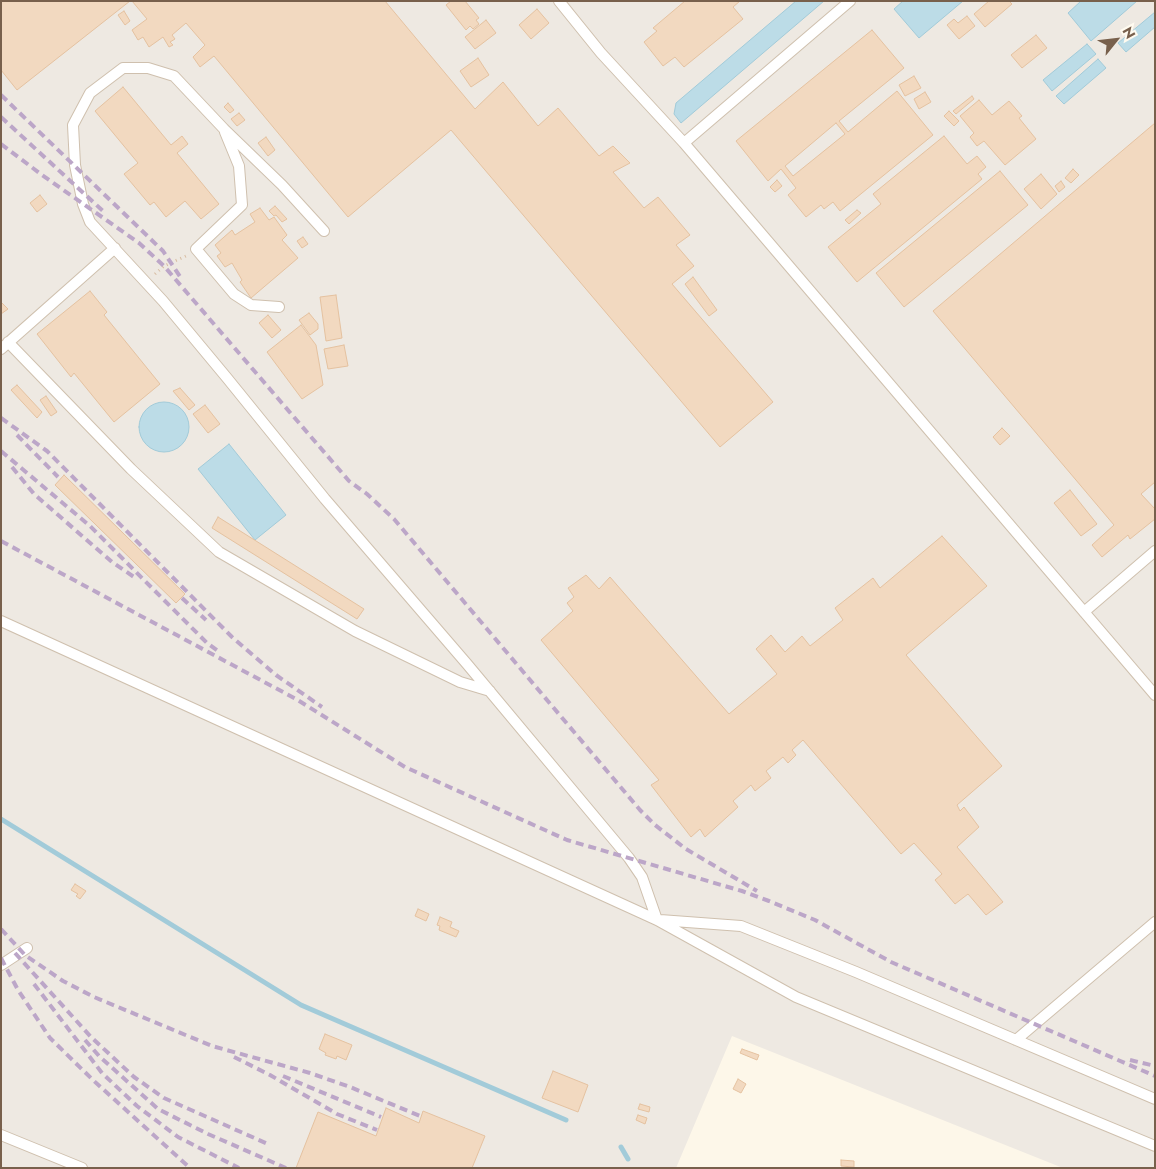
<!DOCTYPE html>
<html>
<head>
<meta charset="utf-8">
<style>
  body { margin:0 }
  #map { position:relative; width:1156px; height:1169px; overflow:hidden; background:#fdf7e9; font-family:Jost,sans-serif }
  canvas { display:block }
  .frame { position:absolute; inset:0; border:2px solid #78604c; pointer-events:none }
  .north { position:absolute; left:1091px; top:15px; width:50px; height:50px; -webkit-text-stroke:4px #fffbf0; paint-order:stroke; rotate:61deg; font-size:14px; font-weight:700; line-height:20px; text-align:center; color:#78604c }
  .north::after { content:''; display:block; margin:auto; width:18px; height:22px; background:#78604c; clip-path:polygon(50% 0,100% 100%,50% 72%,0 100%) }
</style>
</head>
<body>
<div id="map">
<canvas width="1156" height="1169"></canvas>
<div class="frame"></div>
<div class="north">N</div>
</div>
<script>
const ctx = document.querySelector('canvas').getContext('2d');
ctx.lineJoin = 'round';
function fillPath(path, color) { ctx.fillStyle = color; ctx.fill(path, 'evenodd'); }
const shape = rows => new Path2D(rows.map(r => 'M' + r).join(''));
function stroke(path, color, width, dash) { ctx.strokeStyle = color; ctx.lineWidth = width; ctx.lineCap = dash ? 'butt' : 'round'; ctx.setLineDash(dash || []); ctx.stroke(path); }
fillPath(shape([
  [1,1,1155,1,1155,1168,1063,1168,732,1036,676,1168,1,1168]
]), '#eee9e2');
const water = shape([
  [796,1,824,1,681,123,674,114,676,103,796,1],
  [903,1,963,1,919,38,894,9,903,1],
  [1081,1,1137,1,1091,41,1068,13,1081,1],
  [1155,12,1155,27,1126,52,1118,43,1155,12],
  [1087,44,1096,54,1052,91,1043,80,1087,44],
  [1098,59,1106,68,1064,104,1056,96,1098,59],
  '139 427a25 25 0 1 1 50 0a25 25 0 1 1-50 0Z',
  [229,444,286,515,255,540,198,469,229,444]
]);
fillPath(water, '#bcdce7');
stroke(water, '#a2cbd9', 1);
stroke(shape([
  [1,819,301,1005,566,1120],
  [621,1147,628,1159]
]), '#a2cbd9', 5);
const building = shape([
  [1,1,130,1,17,90,1,70,1,1],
  [385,1,475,109,503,82,538,126,558,108,599,156,613,146,630,163,613,172,644,208,658,197,690,235,676,245,694,266,672,284,773,402,720,447,451,130,348,217,214,56,200,67,193,57,205,45,186,23,172,35,175,39,170,42,173,45,169,47,163,37,149,47,143,37,138,40,132,30,147,19,132,1,385,1],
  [451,1,465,1,479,18,476,20,479,24,473,29,470,26,466,30,446,5,451,1],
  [685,1,740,1,733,7,743,19,684,67,675,57,663,66,644,42,657,31,653,28,685,1],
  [989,1,1009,1,1012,4,985,27,974,14,989,1],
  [537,9,549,23,531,39,519,25,537,9],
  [124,11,130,21,125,25,118,15,124,11],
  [967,16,975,26,959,39,947,25,954,19,958,23,967,16],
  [486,20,496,33,475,49,465,37,486,20],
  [872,30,904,68,839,121,848,132,897,91,933,135,840,211,833,202,824,209,821,205,806,217,788,195,796,188,781,169,768,181,736,141,872,30],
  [836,123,845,134,793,176,785,166,836,123],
  [1036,35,1047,48,1022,68,1011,55,1036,35],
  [478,58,489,75,471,87,460,71,478,58],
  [914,76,921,88,905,96,899,85,914,76],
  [123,87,171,145,182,136,188,144,177,153,219,204,201,219,185,201,166,217,154,202,150,205,124,174,138,163,95,111,123,87],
  [925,92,931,102,919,109,914,99,925,92],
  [972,96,974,99,956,114,953,111,972,96],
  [979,100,992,115,1009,101,1022,116,1019,118,1036,139,1005,165,984,141,977,146,970,137,974,133,960,116,979,100],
  [228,103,234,110,230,113,224,107,228,103],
  [949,111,959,121,954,126,944,116,949,111],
  [239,113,245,120,237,126,231,119,239,113],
  [1155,123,1155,482,1141,494,1155,509,1155,519,1130,539,1128,535,1102,557,1092,545,1114,525,933,311,1155,123],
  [944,136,967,164,977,156,986,167,978,174,982,179,857,282,828,247,881,204,873,194,944,136],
  [266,137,275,150,268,156,258,143,266,137],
  [1073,169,1079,175,1071,183,1065,178,1073,169],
  [1000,171,1028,205,904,307,876,273,1000,171],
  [1041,174,1057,194,1041,209,1024,189,1041,174],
  [777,180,782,186,775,192,770,187,777,180],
  [1061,181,1065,187,1059,192,1055,186,1061,181],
  [40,195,47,204,37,212,30,203,40,195],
  [275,206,287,219,282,222,276,215,274,216,269,211,275,206],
  [260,208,269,220,274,217,287,235,282,240,298,258,251,298,240,282,242,280,232,263,225,267,217,256,221,253,215,245,232,230,235,235,255,222,250,214,260,208],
  [857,210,861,213,849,224,845,220,857,210],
  [303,237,308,244,302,248,297,241,303,237],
  [693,277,717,310,709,316,685,284,693,277],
  [90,291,107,312,104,315,160,384,114,422,74,373,71,377,37,334,90,291],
  [336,295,342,338,326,341,320,297,336,295],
  [1,302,8,309,1,314,1,302],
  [309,313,318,324,318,329,310,335,299,320,309,313],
  [268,315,281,330,272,338,259,323,268,315],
  [301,325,316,345,323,385,302,399,267,352,301,325],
  [344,345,348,366,328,369,324,349,344,345],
  [17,385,42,412,37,418,11,390,17,385],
  [180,388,195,405,189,410,173,391,180,388],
  [46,396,57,412,51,416,40,400,46,396],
  [205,405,220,424,208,433,193,414,205,405],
  [1002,428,1010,436,1000,445,993,437,1002,428],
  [64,475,185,594,176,603,55,485,64,475],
  [1070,490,1097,524,1081,536,1054,503,1070,490],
  [218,517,364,609,357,619,212,528,218,517],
  [942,536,987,586,906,655,1002,766,957,805,960,811,964,807,979,827,957,847,1003,902,986,915,968,894,955,904,935,880,942,874,914,843,901,854,803,740,792,750,796,755,788,763,783,757,766,771,771,778,755,791,751,785,733,801,738,807,705,837,700,829,691,837,651,785,659,780,541,640,573,611,567,603,574,597,568,588,586,575,599,589,610,577,729,714,777,674,756,649,771,635,785,652,802,636,810,646,843,620,835,608,873,578,880,588,942,536],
  [75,884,86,891,80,899,76,896,78,894,71,890,75,884],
  [418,909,429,914,426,921,415,916,418,909],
  [440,917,452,922,450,927,459,931,456,937,439,930,440,926,437,925,440,917],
  [325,1034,352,1045,346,1060,337,1056,336,1059,325,1055,326,1053,319,1049,325,1034],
  [742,1049,759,1055,757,1060,740,1053,742,1049],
  [553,1071,588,1085,578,1112,542,1098,553,1071],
  [738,1079,746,1084,741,1093,733,1089,738,1079],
  [640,1104,650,1107,649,1112,638,1109,640,1104],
  [386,1108,419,1123,423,1111,485,1136,472,1168,296,1168,318,1112,376,1136,386,1108],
  [638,1115,647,1118,645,1124,636,1120,638,1115],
  [841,1160,854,1161,854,1167,841,1166,841,1160]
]);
fillPath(building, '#f2d9c0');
stroke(building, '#e5c2a0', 1);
const service = shape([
  [559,1,601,53,684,143,1155,695],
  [225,132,239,166,242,205,196,249,234,294,251,305,279,307],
  [684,143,850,1],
  [324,231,282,185,224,129,174,76,148,68,123,68,90,93,73,125,75,165,83,204,90,222,163,301,227,378,325,499,467,664,629,858,642,877,657,920],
  [8,342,131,469,219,552,355,631,460,682,490,691],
  [1,349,115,248],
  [1084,612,1155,551],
  [1,621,657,920,796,997,1155,1146],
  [660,920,741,926,856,972,1155,1099],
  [1,965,27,948],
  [1016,1040,1155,922],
  [1,1135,82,1168]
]);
stroke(service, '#cfc0ae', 12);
stroke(shape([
  [155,274,164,266,186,256]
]), '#d8bda2', 3, [1, 4]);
stroke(service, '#fff', 10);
stroke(shape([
  [1,95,163,251,181,278],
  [1,117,104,212],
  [1,144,42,175,139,243,164,266,349,481,367,494,394,519,640,810,655,825,686,849,757,891],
  [1,418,47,451,232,637,276,675,322,707],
  [17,435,58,477],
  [1,451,90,526,207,643,218,651],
  [12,467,34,494,112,562,134,577],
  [1,541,296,699,405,767,567,840,742,891,769,901,815,920,891,962,1155,1076],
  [182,598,206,620],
  [1,929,25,955,63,981,94,997,212,1046,310,1073,350,1087,420,1116],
  [15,953,91,1037,134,1077,164,1098,268,1144],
  [1,958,18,990,50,1038,94,1081,190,1168],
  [34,984,102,1073,137,1106,178,1137,239,1168],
  [85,1040,99,1056,158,1109,208,1134,286,1168],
  [234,1057,270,1075,337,1114,377,1130],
  [1130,1060,1155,1066],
  [283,1076,381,1117]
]), '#bca6c8', 4, [8, 5]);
</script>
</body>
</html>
